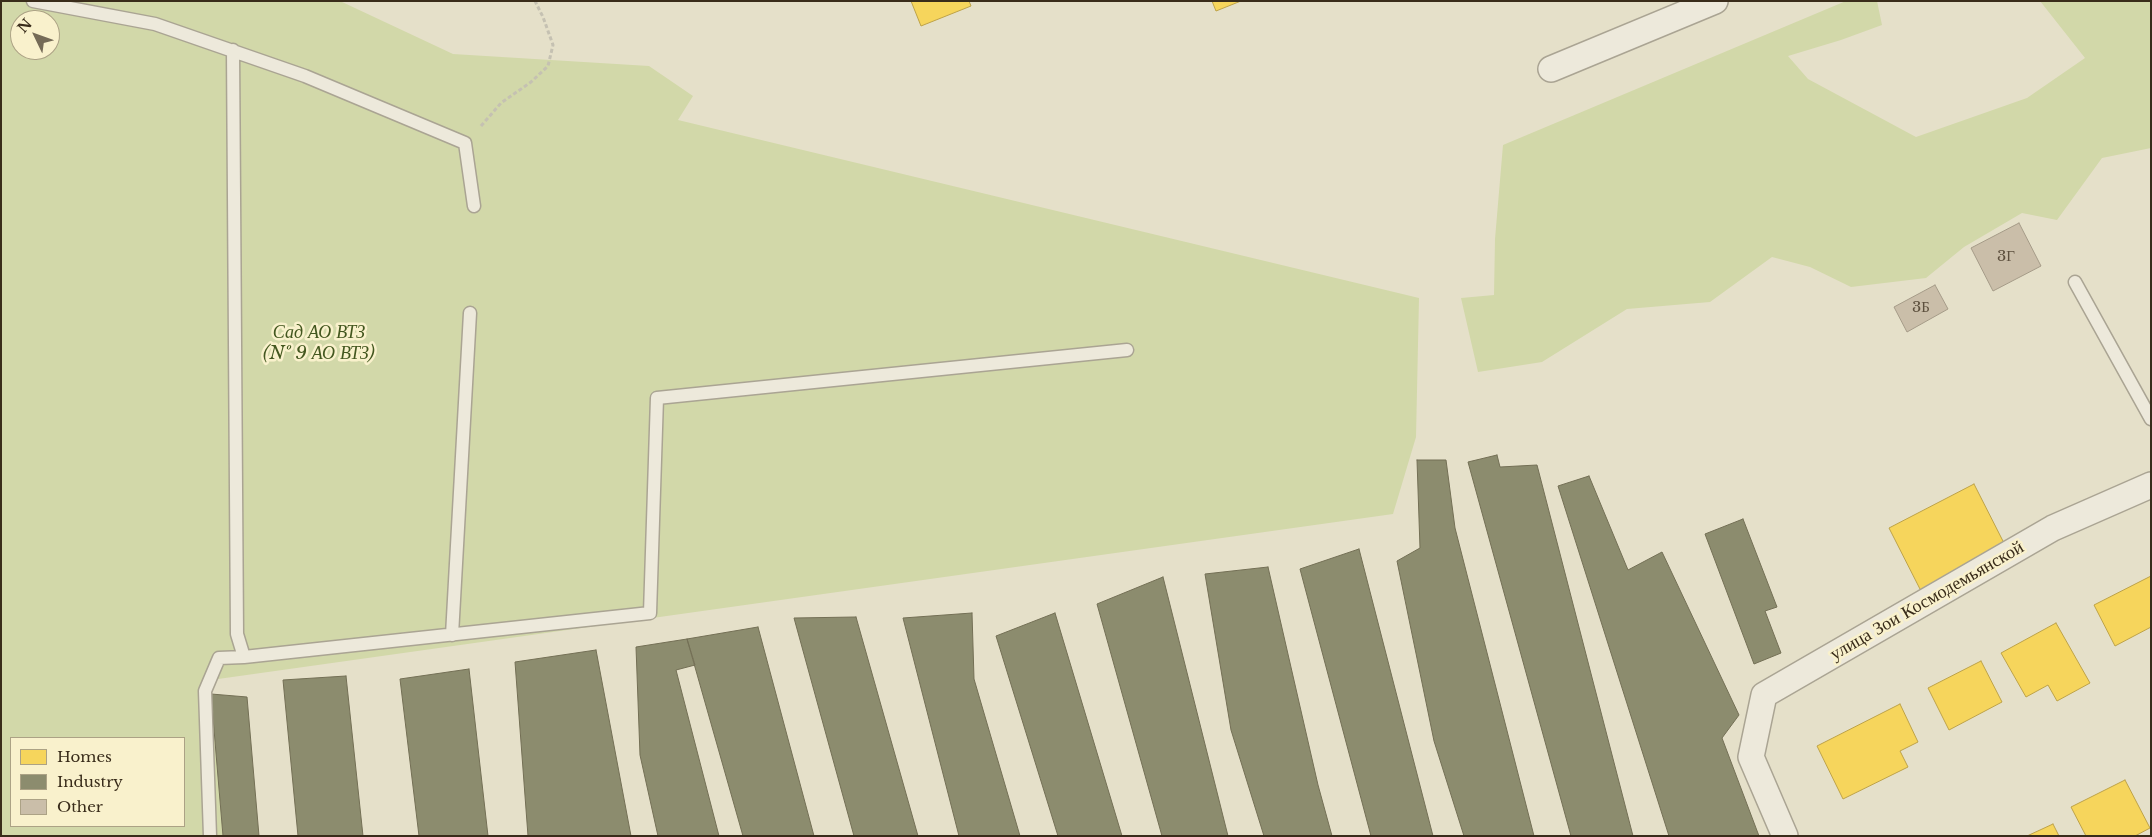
<!DOCTYPE html>
<html>
<head>
<meta charset="utf-8">
<style>
  body { margin:0 }
  #map { position:relative; width:2152px; height:837px; overflow:hidden; background:#e5e0c9; font-family:"Libre Baskerville",serif }
  canvas { display:block }
  .frame { position:absolute; inset:0; border:2px solid #392c1a; pointer-events:none }
  .legend { position:absolute; left:10px; top:737px; width:175px; height:90px; box-sizing:border-box; background:#f9f1cc; border:1px solid #aca285; margin:0; padding:6px 9px; list-style:none; font-size:15px; color:#392c1a }
  .legend li { display:flex; align-items:center; gap:10px; height:25px }
  .legend b { width:25px; border:1px solid #aca285 }
  .north { position:absolute; left:10px; top:10px; width:50px; height:50px; box-sizing:border-box; background:#f9f1cc; border:1px solid #aca285; border-radius:50%; rotate:312deg; font-size:14px; font-weight:700; line-height:20px; text-align:center; color:#392c1a }
  .north::after { content:''; display:block; margin:auto; width:18px; height:22px; background:#756b57; clip-path:polygon(50% 0,100% 100%,50% 72%,0 100%) }
</style>
</head>
<body>
<div id="map">
<canvas width="2152" height="837"></canvas>
<div class="frame"></div>
<ul class="legend">
<li><b style="height:14px;background:#f6d55c"></b>Homes</li>
<li><b style="height:14px;background:#8c8c6e"></b>Industry</li>
<li><b style="height:14px;background:#cabea9"></b>Other</li>
</ul>
<div class="north">N</div>
</div>
<script>
const ctx = document.querySelector('canvas').getContext('2d');
ctx.lineJoin = 'round';
function fillPath(path, color) { ctx.fillStyle = color; ctx.fill(path, 'evenodd'); }
const shape = rows => new Path2D(rows.map(r => 'M' + r).join(''));
function stroke(path, color, width, dash) { ctx.strokeStyle = color; ctx.lineWidth = width; ctx.lineCap = dash ? 'butt' : 'round'; ctx.setLineDash(dash || []); ctx.stroke(path); }
function label(font, color, halo, rows, align = 'center') {
  ctx.font = font + ' "Libre Baskerville",serif'; ctx.lineWidth = 5; ctx.setLineDash([]); ctx.textBaseline = 'middle'; ctx.strokeStyle = halo; ctx.fillStyle = color; for (const [text, x, y, turn = 0] of rows) {
    ctx.save(); ctx.translate(x, y); ctx.rotate((+turn || 0) * Math.PI / 180); ctx.textAlign = isNaN(turn) ? turn : align; if (halo) ctx.strokeText(text, 0, 0); ctx.fillText(text, 0, 0); ctx.restore();
  }
}
fillPath(shape([
  [1,1,340,1,453,54,649,66,693,96,678,120,1419,298,1416,437,1393,514,211,680,223,836,1,836],
  [20,20,50,20,50,50,20,50],
  [11,738,184,738,184,826,11,826],
  [1846,1,1877,1,1882,25,1841,40,1788,56,1808,79,1916,137,2027,98,2085,58,2040,1,2151,1,2151,148,2102,158,2057,220,2022,213,1964,247,1926,278,1851,287,1810,267,1772,257,1710,302,1627,309,1542,362,1478,372,1461,298,1494,295,1495,239,1503,145]
]), '#d2d8a9');
const homes = shape([
  [911,1,969,1,971,6,921,26,911,1],
  [1212,1,1241,1,1216,11,1212,1],
  [1974,484,2007,549,1922,593,1889,528,1974,484],
  [2151,576,2151,627,2115,646,2094,605,2151,576],
  [2056,623,2090,683,2057,701,2048,685,2026,697,2001,653,2056,623],
  [1981,661,2002,702,1949,730,1928,688,1981,661],
  [1900,704,1918,742,1900,751,1908,767,1843,799,1817,746,1900,704],
  [2125,780,2150,828,2135,836,2086,836,2071,807,2125,780],
  [2053,824,2059,836,2027,836,2053,824]
]);
fillPath(homes, '#f6d55c');
stroke(homes, '#bda248', 1);
const industry = shape([
  [1497,455,1500,467,1537,465,1633,836,1571,836,1468,462,1497,455],
  [1417,460,1446,460,1455,528,1534,836,1464,836,1434,741,1397,561,1420,548,1417,460],
  [1589,476,1628,570,1662,552,1739,715,1722,738,1759,836,1669,836,1558,486,1589,476],
  [1743,519,1777,607,1765,611,1781,653,1754,664,1705,534,1743,519],
  [1359,549,1433,836,1371,836,1300,569,1359,549],
  [1268,567,1318,785,1332,836,1264,836,1231,730,1205,574,1268,567],
  [1163,577,1228,836,1162,836,1097,604,1163,577],
  [972,613,974,679,1020,836,959,836,903,618,972,613],
  [1055,613,1122,836,1058,836,996,636,1055,613],
  [856,617,918,836,854,836,794,618,856,617],
  [758,627,814,836,743,836,687,639,758,627],
  [687,639,695,665,676,670,719,836,658,836,640,755,636,647,687,639],
  [596,650,631,836,528,836,515,662,596,650],
  [469,669,488,836,419,836,400,679,469,669],
  [346,676,363,836,298,836,283,680,346,676],
  [211,694,247,697,259,836,223,836,211,694]
]);
fillPath(industry, '#8c8c6e');
stroke(industry, '#736f55', 1);
const building = shape([
  [2019,223,2041,266,1993,291,1971,248,2019,223],
  [1935,285,1948,309,1907,332,1894,307,1935,285]
]);
fillPath(building, '#cabea9');
stroke(building, '#a59b88', 1);
const service = shape([
  [33,1,155,24,305,76,465,143,474,206],
  [233,50,237,634,244,657],
  [2075,282,2151,419],
  [452,635,470,313],
  [210,836,205,691,219,658,244,657,650,613,657,398,1127,350]
]);
const minor = shape([
  [1551,69,1715,1],
  [1785,836,1751,757,1764,695,2053,528,2151,485]
]);
stroke(service, '#aaa493', 15);
stroke(minor, '#aaa493', 28);
stroke(shape([
  [481,126,501,103,531,82,548,66,553,45,543,17,535,1]
]), '#c5c1b2', 3, [4, 2.5]);
stroke(service, '#ede9db', 12);
stroke(minor, '#ede9db', 25);
label('15px', '#5d503e', null, [
  ["3Г",2006,257],
  ["3Б",1921,308]
]);
label('italic 18px', '#43571f', '#f9f1cc', [
  ["Сад АО ВТЗ",319,333],
  ["(№ 9 АО ВТЗ)",319,354]
]);
label('18px', '#392c1a', '#f9f1cc', [
  ["улица Зои Космодемьянской",1927,601,-30]
]);
</script>
</body>
</html>
